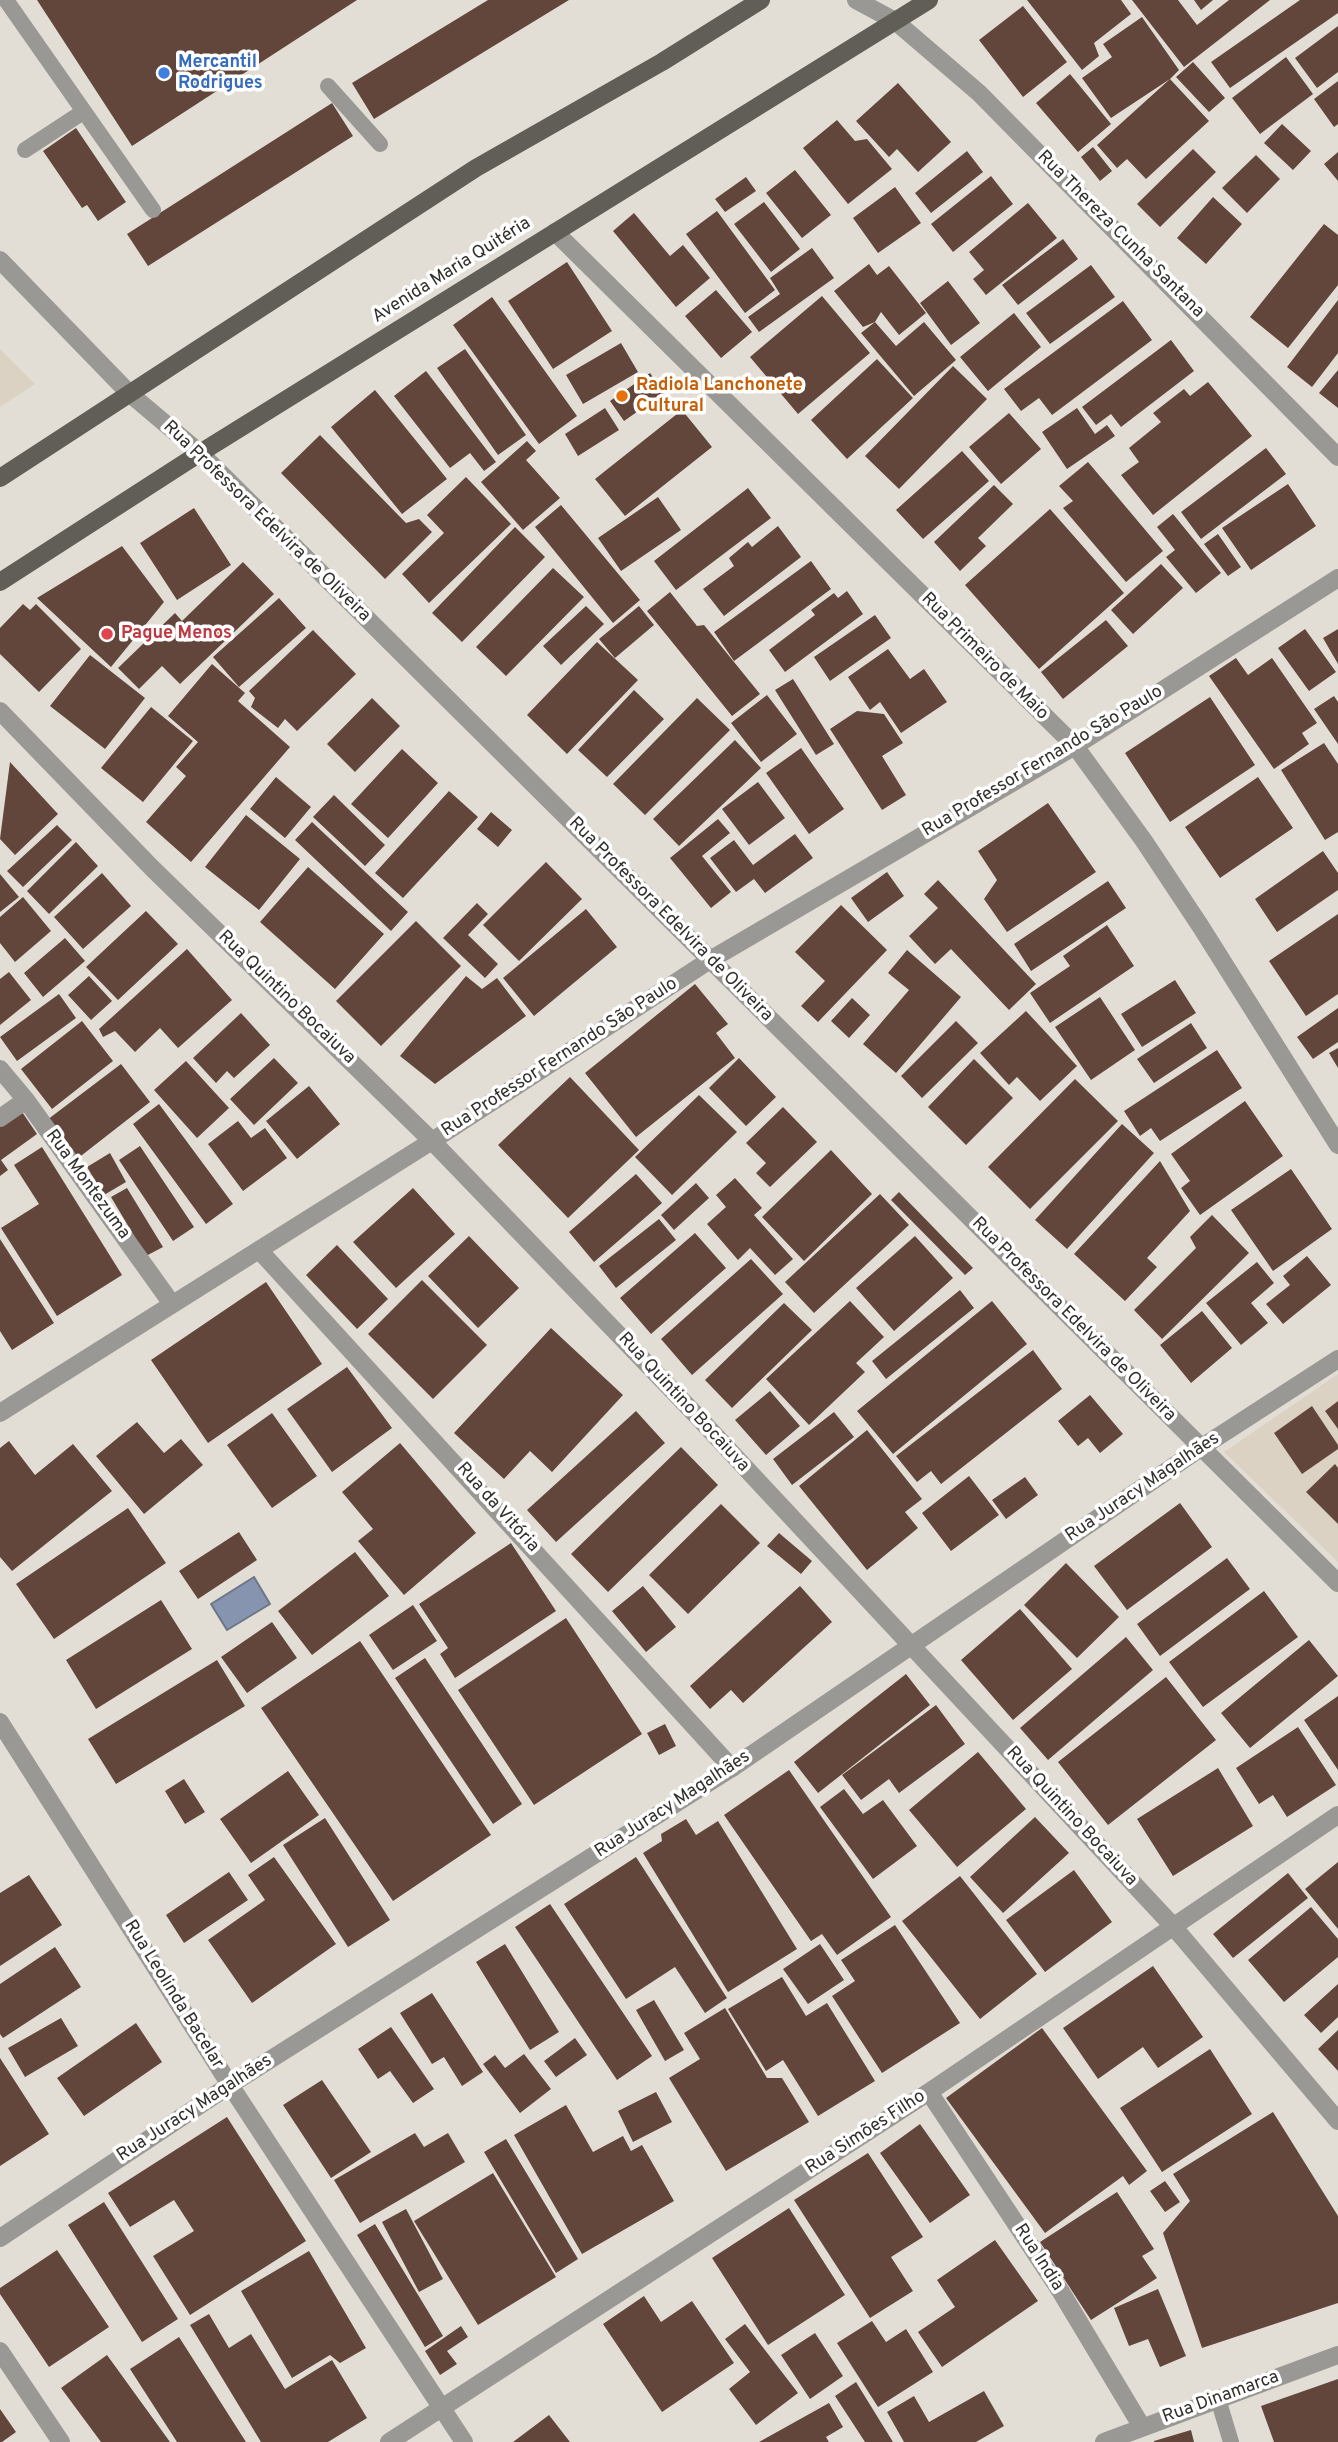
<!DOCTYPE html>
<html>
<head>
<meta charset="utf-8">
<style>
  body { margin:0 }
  canvas { display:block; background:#e3ded5 }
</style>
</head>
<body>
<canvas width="1338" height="2442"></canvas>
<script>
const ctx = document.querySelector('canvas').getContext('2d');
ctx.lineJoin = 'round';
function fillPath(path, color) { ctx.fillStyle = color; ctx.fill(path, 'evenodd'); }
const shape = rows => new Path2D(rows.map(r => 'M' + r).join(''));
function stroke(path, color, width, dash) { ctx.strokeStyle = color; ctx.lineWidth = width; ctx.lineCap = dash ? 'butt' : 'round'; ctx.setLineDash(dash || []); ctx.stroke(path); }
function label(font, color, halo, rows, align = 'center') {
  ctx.font = font + ' Overpass,sans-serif'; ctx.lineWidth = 7; ctx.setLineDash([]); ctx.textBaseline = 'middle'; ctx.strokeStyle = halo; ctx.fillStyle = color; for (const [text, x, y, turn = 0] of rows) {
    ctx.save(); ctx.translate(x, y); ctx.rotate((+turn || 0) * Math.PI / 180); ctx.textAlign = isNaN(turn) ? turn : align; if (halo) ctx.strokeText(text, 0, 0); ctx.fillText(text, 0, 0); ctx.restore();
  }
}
fillPath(shape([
  [0,349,35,384,0,407],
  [1338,1374,1338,1562,1224,1452]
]), '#dbd2c3');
const water = shape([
  [254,1577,270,1604,227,1630,211,1604,254,1577]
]);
fillPath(water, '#8694af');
stroke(water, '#6c7687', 2);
fillPath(shape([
  [37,0,357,0,132,146],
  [488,0,569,0,374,119,352,83],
  [1027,0,1121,0,1131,14,1094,43,1099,56,1082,70],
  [1132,0,1178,0,1197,25,1229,0,1270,0,1184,67],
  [1194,0,1213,0,1201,10],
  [1300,0,1338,0,1338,13,1230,88,1211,62],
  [1023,6,1067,62,1023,97,979,40],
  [1142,17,1179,70,1170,79,1111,118,1082,78,1112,57,1103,44],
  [1338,26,1338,72,1317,88,1295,58],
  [1286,57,1313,94,1260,134,1232,98],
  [1193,62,1225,98,1209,112,1176,77],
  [1070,74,1111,124,1078,152,1036,103],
  [1170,79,1209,121,1146,179,1127,159,1117,168,1097,145],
  [1338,81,1338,124,1334,127,1314,99],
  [898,83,951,142,918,172,897,149,889,157,856,121],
  [332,103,353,136,148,266,127,234],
  [837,120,855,141,867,139,892,169,848,204,803,148],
  [1282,124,1311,151,1293,170,1264,143],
  [76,128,126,202,98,221,87,205,82,208,43,151],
  [1093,147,1112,171,1100,181,1081,157],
  [1193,149,1216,172,1160,227,1137,204],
  [967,151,983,172,931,213,915,193],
  [1338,152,1338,181,1324,164],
  [1256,155,1280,179,1247,213,1222,188],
  [795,170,831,215,802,238,766,193],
  [991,176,1013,204,953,252,931,224],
  [746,177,756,191,725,212,715,199],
  [895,187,921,223,878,253,853,218],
  [1213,197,1242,224,1206,264,1177,238],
  [764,202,800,249,771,272,734,224],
  [1028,203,1057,238,986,295,973,279,984,270,969,252],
  [717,211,775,290,745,313,686,234],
  [634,213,670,256,683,245,710,278,676,307,613,231],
  [1324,224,1338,235,1338,285,1288,348,1250,317],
  [1063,239,1078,259,1018,305,1002,285],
  [812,248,834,278,759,332,748,317,780,294,770,278],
  [567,262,612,331,553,369,508,301],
  [869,264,877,275,889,266,926,313,899,335,881,312,875,322,896,346,924,322,956,360,914,396,861,333,875,322,863,327,834,291],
  [1091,265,1115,297,1050,344,1026,313],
  [948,281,980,323,951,345,920,303],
  [716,290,752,332,721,358,685,316],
  [822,296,870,353,798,414,750,357],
  [492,297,577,416,539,444,453,325],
  [1338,300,1338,353,1312,387,1287,367],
  [1123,301,1152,340,1052,415,1039,398,1021,411,1004,389],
  [1014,313,1041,347,988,391,960,357],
  [1171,340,1194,371,1121,427,1111,414,1096,425,1082,407],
  [621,343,638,372,583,404,566,375],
  [465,349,526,435,498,455,437,368],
  [877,359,913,398,847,459,811,420],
  [953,366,987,399,899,489,865,456],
  [1338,370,1338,408,1319,393],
  [426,371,496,462,484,471,470,453,450,468,394,396],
  [650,373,664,393,624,421,610,401],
  [1208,382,1252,436,1153,515,1121,475,1139,462,1129,448,1161,422,1153,413,1184,389,1190,396],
  [375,390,447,479,402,514,331,427],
  [605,408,619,430,578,456,565,434],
  [1077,408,1095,434,1107,425,1115,436,1067,469,1042,432],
  [682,410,712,447,625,516,595,479],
  [1009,413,1041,449,1001,484,969,447],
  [320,435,406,523,419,519,432,532,385,579,281,473],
  [527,441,536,451,526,460,560,498,523,530,481,482],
  [1266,448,1286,474,1201,539,1181,512],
  [962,451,989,481,923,539,896,510],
  [1088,462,1163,551,1126,582,1063,508,1073,501,1059,486],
  [466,477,511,524,429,603,402,574,444,533,427,515],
  [1288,484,1316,526,1251,570,1222,528],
  [994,485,1013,504,978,538,986,546,960,571,934,542],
  [748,488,771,518,676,590,654,561],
  [658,497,681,530,621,571,598,538],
  [561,505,640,600,613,623,535,527],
  [194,508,231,565,177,600,140,543],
  [1050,509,1124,593,1039,669,965,585],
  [1173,514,1221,573,1196,593,1166,557,1175,550,1157,527],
  [778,526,801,557,724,616,703,589,734,566,729,558,748,542,752,547],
  [515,527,545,557,462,642,432,613],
  [1218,534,1241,567,1228,576,1204,544],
  [122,546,164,602,111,667,37,598],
  [811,561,831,589,734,661,714,632],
  [243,562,274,594,180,684,162,666,139,689,118,668,175,613,182,621],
  [1161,564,1183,588,1133,634,1111,610],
  [553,568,584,597,506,676,476,647],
  [847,591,863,614,785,672,769,650,815,615,811,610,834,593,838,598],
  [670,592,697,626,704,625,760,694,732,716,647,611],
  [279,598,306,628,239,687,213,657],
  [23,604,30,610,36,604,81,649,39,692,0,654,0,628],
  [586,606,604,624,561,665,543,646],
  [639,606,654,625,615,658,599,639],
  [875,615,891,638,830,681,814,657],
  [1106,620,1128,646,1063,699,1041,672],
  [1305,629,1336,672,1309,691,1278,648],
  [1338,629,1338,664,1323,638],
  [313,630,356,674,297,731,285,719,278,728,251,707,255,698,249,691],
  [597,642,638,680,567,754,527,715],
  [888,649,910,679,924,669,947,702,901,733,880,702,870,710,848,677],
  [90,655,145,698,105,749,50,706],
  [1236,658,1248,675,1272,658,1317,723,1302,733,1309,744,1274,769,1209,676],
  [212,664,245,693,238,701,290,747,191,862,146,822,186,776,176,767,198,742,168,716],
  [793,679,834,744,816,755,775,690],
  [634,690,664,719,607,777,578,750],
  [767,695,797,734,761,762,731,723],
  [1334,696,1338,702,1338,744,1314,709],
  [1210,697,1255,765,1170,822,1125,753],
  [372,698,400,726,355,772,327,744],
  [697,698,730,730,645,815,613,784],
  [151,707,193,741,143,802,101,768],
  [857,711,884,714,903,743,882,756,906,795,882,810,830,729],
  [735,740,761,768,679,846,653,819],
  [1324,743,1338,764,1338,832,1325,840,1281,770],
  [801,748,844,809,809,834,766,773],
  [402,749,438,783,388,838,351,804],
  [10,762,58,814,15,855,0,839],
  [276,777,311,807,285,838,250,809],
  [1258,777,1293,828,1220,878,1185,827],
  [758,782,785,818,749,845,722,809],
  [449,791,478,817,403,898,375,873],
  [334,795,385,845,365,866,313,817],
  [1048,803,1096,872,1007,932,984,899,997,880,978,851],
  [491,812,512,830,498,847,477,829],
  [246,815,300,859,259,910,205,867],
  [718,819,730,833,702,856,731,892,711,908,670,858],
  [312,822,408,912,391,931,295,840],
  [57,825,72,840,23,887,7,871],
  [795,834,813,858,765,893,754,879,736,892,710,858,734,840,753,865],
  [76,842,98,866,49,914,27,891],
  [1323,851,1338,873,1338,890,1277,932,1255,899],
  [546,862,582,899,519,961,483,925],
  [308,867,384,934,335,989,260,922],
  [887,872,904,896,868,922,851,898],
  [102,873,131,906,83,949,54,917],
  [0,874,19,897,0,912],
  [938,880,1036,984,1009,1010,951,949,935,964,909,936,938,908,924,894],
  [1108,881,1126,908,1031,971,1014,944],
  [23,897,51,931,15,962,0,943,0,917],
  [477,903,488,914,468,935,498,964,485,978,443,938],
  [841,905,887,950,818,1022,801,1006,825,981,795,952],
  [586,909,617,947,534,1016,503,978],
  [146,911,178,944,118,1000,86,967],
  [1338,914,1338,994,1306,1016,1269,961],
  [416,921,461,966,381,1046,336,1001],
  [1107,925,1134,966,1050,1023,1030,993,1070,966,1063,956],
  [65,938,85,961,43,997,24,973],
  [187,949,232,1000,178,1048,160,1028,135,1052,115,1031,103,1037,99,1029],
  [907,950,961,997,896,1073,863,1044,909,990,888,973],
  [9,972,31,1000,0,1025,0,979],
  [89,976,112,1001,91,1020,68,995],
  [466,976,482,989,497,978,526,1016,435,1084,400,1056],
  [1175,980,1196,1013,1142,1047,1121,1014],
  [695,984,728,1024,716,1033,735,1058,636,1137,585,1073],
  [59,994,76,1018,17,1061,0,1037],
  [1100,997,1135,1050,1091,1080,1055,1027],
  [852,998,870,1015,849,1038,831,1021],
  [1338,1008,1338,1042,1313,1059,1297,1037],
  [1026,1011,1077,1066,1040,1101,1017,1077,1009,1085,980,1053],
  [241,1013,270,1045,234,1078,227,1071,216,1083,193,1058],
  [82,1021,113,1061,52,1109,21,1069],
  [956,1021,978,1043,922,1098,901,1076],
  [1191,1023,1207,1048,1154,1083,1137,1059],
  [1338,1048,1338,1068,1329,1053],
  [1217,1050,1242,1088,1160,1141,1151,1128,1140,1136,1124,1111],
  [274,1058,298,1083,254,1125,230,1099],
  [739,1058,776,1097,746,1126,709,1088],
  [974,1059,1013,1098,966,1145,928,1107],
  [186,1061,229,1108,197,1138,154,1090],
  [121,1064,150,1102,77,1159,47,1120],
  [570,1077,639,1150,568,1218,498,1145],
  [1075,1079,1118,1121,1030,1209,988,1167],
  [309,1086,340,1124,297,1159,266,1121],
  [699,1095,737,1132,672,1195,635,1157],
  [1245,1101,1283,1156,1200,1215,1181,1188,1190,1181,1171,1154],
  [159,1104,233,1204,206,1224,133,1124],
  [783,1107,817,1142,770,1187,756,1173,766,1163,746,1143],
  [20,1109,37,1134,1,1160,8,1170,0,1176,0,1123],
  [238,1121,251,1138,265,1128,287,1158,243,1191,208,1144],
  [1122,1124,1154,1153,1067,1249,1035,1220],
  [140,1146,194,1227,173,1241,119,1160],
  [42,1147,122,1275,57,1316,1,1228,39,1204,14,1165],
  [831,1150,872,1194,804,1261,762,1217],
  [110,1153,126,1182,104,1195,87,1167],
  [1160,1161,1190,1211,1147,1258,1157,1267,1125,1301,1074,1254],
  [1291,1169,1332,1229,1273,1271,1231,1210],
  [636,1174,662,1203,594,1262,569,1232],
  [735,1178,762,1208,754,1215,793,1259,775,1275,750,1248,738,1260,707,1224,726,1207,716,1195],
  [696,1183,709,1198,674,1230,661,1215],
  [127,1188,163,1247,146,1256,111,1197],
  [413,1188,455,1234,396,1288,353,1242],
  [899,1192,973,1268,965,1275,891,1200],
  [880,1194,909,1225,814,1313,785,1282],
  [1212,1215,1249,1253,1162,1339,1134,1310,1196,1248,1190,1237],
  [659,1219,676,1240,616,1288,599,1266],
  [695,1233,726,1268,651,1334,620,1298],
  [469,1236,519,1288,478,1328,428,1276],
  [915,1236,953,1278,894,1331,856,1288],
  [0,1239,54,1323,12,1350,0,1331],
  [337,1245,388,1299,357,1329,306,1275],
  [1307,1256,1331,1285,1283,1324,1266,1304,1290,1285,1283,1276],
  [751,1259,783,1294,692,1375,661,1339],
  [1257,1262,1274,1283,1251,1303,1268,1323,1241,1345,1206,1303],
  [422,1280,487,1345,433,1399,368,1334],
  [266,1282,322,1364,208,1443,151,1360],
  [960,1290,974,1308,886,1379,872,1361],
  [850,1301,884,1337,856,1363,865,1372,809,1425,766,1379],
  [992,1301,1027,1344,893,1454,857,1411],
  [784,1303,812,1330,732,1408,705,1380],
  [1202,1311,1232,1348,1191,1383,1160,1345],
  [551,1328,623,1395,552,1472,530,1451,504,1479,454,1433],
  [1033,1350,1062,1389,941,1484,931,1471,917,1482,896,1456],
  [347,1367,392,1428,332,1472,287,1409],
  [770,1391,800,1426,766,1455,735,1420],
  [1090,1395,1123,1434,1100,1453,1088,1438,1078,1446,1058,1421],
  [1338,1401,1338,1429,1325,1411],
  [1312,1406,1338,1445,1338,1449,1302,1474,1274,1433],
  [636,1411,665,1443,556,1542,527,1510],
  [834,1412,854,1437,792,1485,773,1459],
  [272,1413,317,1476,272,1508,227,1445],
  [137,1422,164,1453,181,1439,203,1465,144,1514,96,1456],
  [867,1430,922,1499,905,1512,918,1528,867,1570,799,1486],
  [9,1441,35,1475,73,1444,112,1491,12,1571,0,1557,0,1448],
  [400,1443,476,1533,404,1595,358,1541,373,1529,342,1492],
  [681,1447,718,1485,608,1592,571,1554],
  [1335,1464,1338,1468,1338,1524,1306,1492],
  [969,1476,999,1515,951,1551,922,1513],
  [1025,1477,1038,1495,1006,1519,992,1500],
  [1180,1503,1212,1547,1127,1610,1094,1566],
  [721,1504,760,1543,688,1614,649,1575],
  [128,1508,166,1563,54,1639,16,1584],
  [239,1532,257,1560,198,1599,179,1571],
  [779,1533,812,1561,801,1574,767,1546],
  [511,1543,556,1611,455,1678,440,1654,448,1648,419,1604],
  [355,1552,389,1596,312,1655,278,1611],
  [1227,1558,1250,1589,1160,1656,1137,1624],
  [1066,1563,1119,1617,1077,1658,1024,1605],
  [643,1586,676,1627,646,1652,612,1611],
  [800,1586,832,1622,743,1703,731,1690,710,1709,690,1686],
  [1264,1591,1298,1637,1203,1707,1169,1662],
  [161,1600,192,1649,96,1709,66,1660],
  [413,1605,437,1641,393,1670,369,1635],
  [1020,1609,1072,1669,1013,1720,961,1660],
  [566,1618,642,1734,534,1805,458,1690],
  [272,1622,297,1658,247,1693,221,1657],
  [1126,1637,1153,1670,1048,1760,1020,1728],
  [1309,1640,1338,1676,1250,1748,1221,1713],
  [360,1641,491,1835,393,1901,261,1708],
  [425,1658,522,1804,493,1824,395,1678],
  [217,1660,245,1706,116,1784,88,1739],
  [906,1674,930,1705,818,1793,794,1762],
  [1166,1677,1216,1740,1108,1825,1058,1762],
  [1338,1696,1338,1770,1304,1720],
  [936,1705,965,1744,899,1793,889,1779,861,1800,842,1775],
  [665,1724,676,1746,659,1755,647,1733],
  [1298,1727,1336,1785,1287,1817,1273,1795,1259,1804,1236,1768],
  [978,1752,1026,1809,957,1867,909,1810],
  [1218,1768,1253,1826,1173,1876,1137,1819],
  [789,1770,891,1917,837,1955,822,1934,811,1941,724,1815],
  [288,1771,319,1815,251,1863,220,1819],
  [184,1779,205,1812,185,1824,165,1791],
  [844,1789,863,1814,883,1800,917,1846,873,1879,820,1807],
  [1035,1817,1069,1853,1003,1913,970,1877],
  [325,1818,390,1920,348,1947,283,1845],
  [686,1819,696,1835,718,1821,797,1949,728,1992,643,1853,662,1841,661,1834],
  [274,1857,336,1944,252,2003,208,1940,265,1900,248,1875],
  [636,1857,727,1998,705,2013,675,1967,626,1999,564,1904],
  [1338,1862,1338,1929,1305,1889],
  [1074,1870,1112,1922,1045,1972,1006,1920],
  [229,1872,248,1900,184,1943,166,1915],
  [1288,1873,1308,1898,1233,1958,1213,1934],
  [29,1875,62,1925,0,1966,0,1893],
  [960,1876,1037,1974,980,2019,902,1921],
  [550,1904,652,2056,617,2080,515,1927],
  [1311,1907,1338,1939,1338,1957,1284,2002,1248,1960],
  [895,1925,960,2023,882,2073,832,1996,855,1981,841,1960],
  [505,1944,559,2032,530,2050,476,1962],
  [820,1944,844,1980,808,2004,783,1969],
  [55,1947,81,1987,3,2038,0,2034,0,1984],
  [1153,1966,1203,2037,1158,2068,1143,2047,1098,2079,1063,2028],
  [782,1977,806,2016,827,2003,875,2081,818,2116,783,2060,766,2071,728,2009],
  [1338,1984,1338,2017,1321,2033,1304,2015],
  [432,1993,483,2072,462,2086,444,2057,432,2064,400,2013],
  [654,2000,684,2050,665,2061,636,2010],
  [725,2008,767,2078,782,2078,809,2122,726,2171,669,2078,700,2059,684,2033],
  [61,2018,78,2046,25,2077,8,2048],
  [136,2023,162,2062,84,2116,57,2078],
  [391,2027,434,2089,413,2103,390,2071,378,2079,358,2049],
  [1042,2028,1147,2171,1129,2185,1123,2176,1045,2233,946,2098],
  [1338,2030,1338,2071,1318,2049],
  [575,2038,587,2055,556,2077,544,2061],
  [1210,2049,1252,2114,1162,2172,1120,2108],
  [524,2054,551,2089,520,2113,483,2064,495,2055,505,2068],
  [0,2058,49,2134,0,2166],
  [322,2080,371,2152,331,2178,283,2105],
  [656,2092,672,2122,633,2142,618,2111],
  [566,2105,593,2152,623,2136,631,2151,642,2145,674,2201,582,2254,514,2135],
  [1273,2112,1338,2216,1338,2303,1202,2348,1163,2233,1190,2201,1173,2174],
  [227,2117,306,2241,190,2315,153,2256,194,2231,174,2200,130,2227,108,2193],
  [920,2124,970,2195,930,2223,880,2153],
  [415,2133,424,2147,448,2133,465,2162,360,2223,334,2180],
  [506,2139,578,2259,556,2273,484,2152],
  [868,2153,923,2237,891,2257,913,2291,870,2318,794,2200],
  [493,2173,556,2277,478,2325,414,2221],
  [1165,2181,1180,2202,1165,2212,1150,2191],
  [1117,2192,1154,2249,1142,2256,1157,2278,1091,2320,1040,2242],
  [104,2202,178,2319,142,2342,68,2225],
  [789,2208,845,2295,768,2345,712,2258],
  [406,2209,443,2279,419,2292,382,2222],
  [375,2224,443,2336,425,2347,357,2235],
  [995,2240,1038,2301,942,2367,918,2332,955,2307,937,2280],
  [57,2250,109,2327,49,2367,0,2294,0,2288],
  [309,2251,366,2348,340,2363,330,2355,292,2378,241,2291],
  [1158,2289,1186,2356,1160,2367,1148,2339,1129,2346,1114,2308],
  [644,2296,661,2322,692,2301,734,2363,662,2412,603,2324],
  [209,2314,229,2348,251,2334,285,2389,332,2360,367,2418,328,2442,261,2442,190,2325],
  [872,2321,886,2342,906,2329,933,2372,878,2407,837,2343],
  [745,2324,798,2393,756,2425,729,2389,750,2372,725,2339],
  [461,2326,468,2337,447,2351,457,2364,440,2375,425,2351],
  [815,2333,843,2376,810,2399,781,2355],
  [179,2337,246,2442,177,2442,130,2369],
  [107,2355,170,2442,101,2442,61,2388],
  [1338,2379,1338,2442,1274,2442,1261,2406],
  [856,2382,893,2442,865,2442,835,2396],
  [984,2391,1004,2426,976,2442,904,2442,887,2412,914,2396,929,2422],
  [829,2403,843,2427,826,2437,829,2442,759,2442],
  [0,2409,16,2432,2,2442,0,2442],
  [549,2415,570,2442,513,2442],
  [1191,2430,1194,2442,1154,2442,1154,2441]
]), '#62463b');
stroke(shape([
  [6,0,153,210],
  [328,86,380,144],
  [25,150,83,112],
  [1218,2399,1231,2442]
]), '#9a9894', 16);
stroke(shape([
  [555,232,1075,746,1144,841,1201,927,1338,1145],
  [0,711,152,868,432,1141,697,1416,1172,1925,1338,2121],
  [0,1069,26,1100,172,1304],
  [0,1118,26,1100],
  [259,1250,732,1768],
  [0,1722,230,2085,464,2442],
  [929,2092,1061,2292,1142,2427],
  [0,2351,61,2442],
  [389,2442,929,2092,1338,1815],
  [1104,2442,1338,2355]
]), '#9a9894', 18);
stroke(shape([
  [856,0,895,21,979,93,1338,457],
  [0,260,129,393,200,453,1338,1583],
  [0,1413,432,1141,710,960,1075,746,1338,578],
  [0,2238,230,2085,732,1768,1202,1447,1338,1359]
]), '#9a9894', 18);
stroke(shape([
  [0,478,476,168,662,62,761,0],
  [0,582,200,453,929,0]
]), '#615e57', 18);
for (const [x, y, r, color] of [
  [164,73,7,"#3f7fe0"],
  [622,396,7,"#e8710a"],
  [107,634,7,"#e0444e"]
]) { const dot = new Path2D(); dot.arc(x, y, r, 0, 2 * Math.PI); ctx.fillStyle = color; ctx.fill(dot); stroke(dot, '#fff', 2.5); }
label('bold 18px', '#366cbe', '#fff', [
  ["Mercantil",178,63],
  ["Rodrigues",178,84]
], 'left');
label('18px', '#312f2b', '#fff', [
  ["Rua Thereza Cunha Santana",1120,235,45],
  ["Avenida Maria Quitéria",452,271,-32],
  ["Rua Professora Edelvira de Oliveira",266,522,44],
  ["Rua Primeiro de Maio",984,657,45],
  ["Rua Professor Fernando São Paulo",1043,762,-31],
  ["Rua Professora Edelvira de Oliveira",670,920,45],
  ["Rua Quintino Bocaiuva",286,998,44],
  ["Rua Professor Fernando São Paulo",560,1058,-33],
  ["Rua Montezuma",87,1185,54],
  ["Rua Professora Edelvira de Oliveira",1073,1320,45],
  ["Rua Quintino Bocaiuva",683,1403,47],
  ["Rua Juracy Magalhães",1143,1488,-34],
  ["Rua da Vitória",497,1508,48],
  ["Rua Juracy Magalhães",673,1805,-33],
  ["Rua Quintino Bocaiuva",1071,1817,47],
  ["Rua Leolinda Bacelar",173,1995,58],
  ["Rua Juracy Magalhães",195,2109,-33],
  ["Rua Simões Filho",866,2133,-33],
  ["Rua India",1038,2258,57],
  ["Rua Dinamarca",1221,2398,-20]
]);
label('bold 18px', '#c56008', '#fff', [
  ["Radiola Lanchonete",636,386],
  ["Cultural",636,407]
], 'left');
label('bold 18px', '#be3a42', '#fff', [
  ["Pague Menos",121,634]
], 'left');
</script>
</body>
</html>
